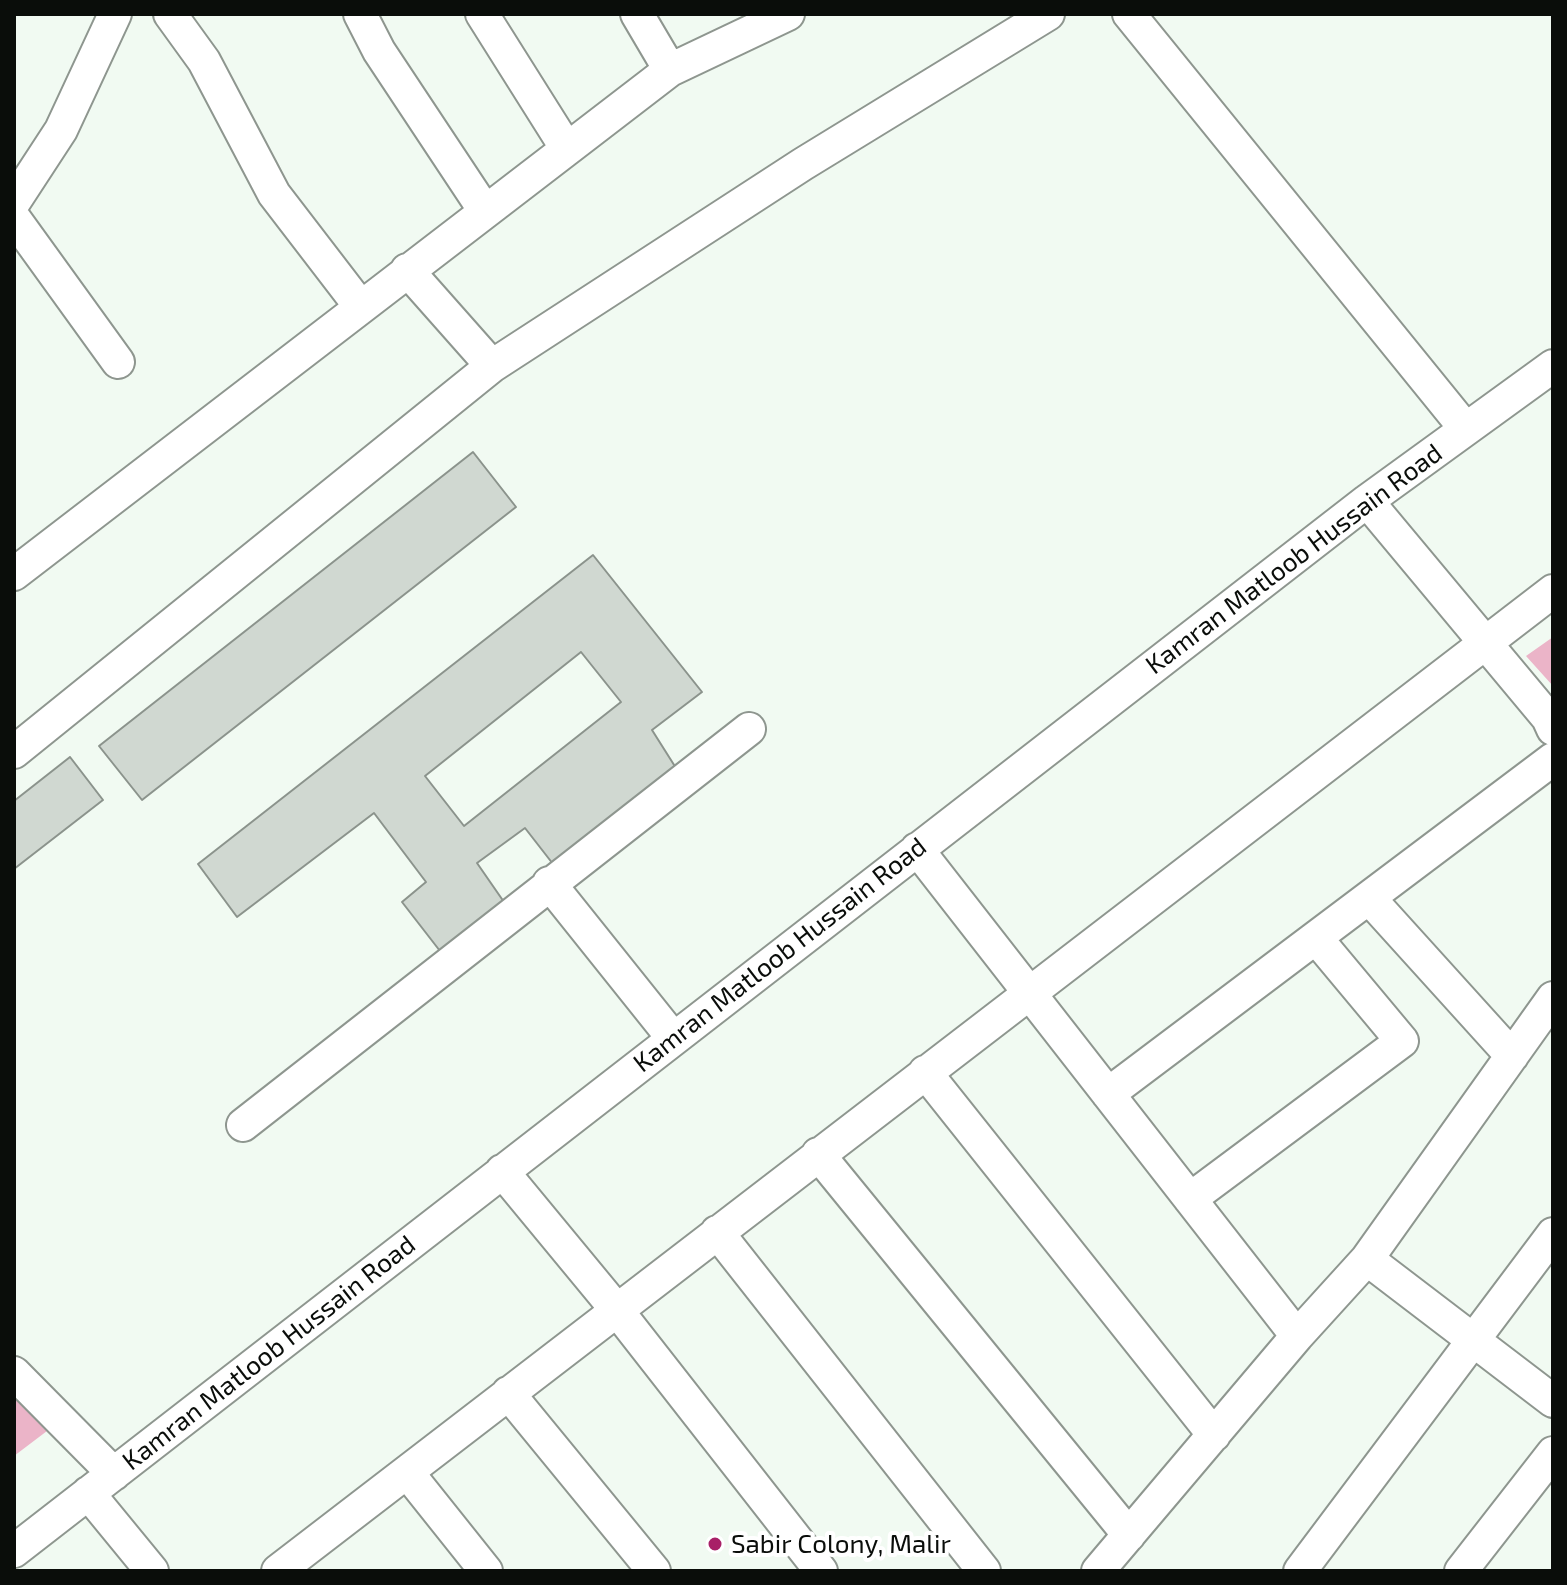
<!DOCTYPE html>
<html>
<head>
<meta charset="utf-8">
<style>
  body { margin:0 }
  #map { position:relative; width:1567px; height:1585px; overflow:hidden; background:#f1faf2; font-family:"Exo 2",sans-serif }
  canvas { display:block }
  .frame { position:absolute; inset:0; border:16px solid #0a0d0a; pointer-events:none }
</style>
</head>
<body>
<div id="map">
<canvas width="1567" height="1585"></canvas>
<div class="frame"></div>
</div>
<script>
const ctx = document.querySelector('canvas').getContext('2d');
ctx.lineJoin = 'round';
function fillPath(path, color) { ctx.fillStyle = color; ctx.fill(path, 'evenodd'); }
const shape = rows => new Path2D(rows.map(r => 'M' + r).join(''));
function stroke(path, color, width, dash) { ctx.strokeStyle = color; ctx.lineWidth = width; ctx.lineCap = dash ? 'butt' : 'round'; ctx.setLineDash(dash || []); ctx.stroke(path); }
function label(font, color, halo, rows, align = 'center') {
  ctx.font = font + ' "Exo 2",sans-serif'; ctx.lineWidth = 8; ctx.setLineDash([]); ctx.textBaseline = 'middle'; ctx.strokeStyle = halo; ctx.fillStyle = color; for (const [text, x, y, turn = 0] of rows) {
    ctx.save(); ctx.translate(x, y); ctx.rotate((+turn || 0) * Math.PI / 180); ctx.textAlign = isNaN(turn) ? turn : align; if (halo) ctx.strokeText(text, 0, 0); ctx.fillText(text, 0, 0); ctx.restore();
  }
}
fillPath(shape([
  [1553,637,1553,686,1526,656],
  [14,1398,47,1431,14,1456]
]), '#ebb4c8');
const building = shape([
  [473,452,516,507,142,800,99,746,473,452],
  [593,555,702,692,652,730,676,768,553,864,525,828,477,863,504,902,440,951,402,902,426,882,374,813,237,917,198,864,593,555],
  [581,652,621,702,464,826,425,776,581,652],
  [70,757,103,800,14,869,14,801,70,757]
]);
fillPath(building, '#d0d8d1');
stroke(building, '#8b938c', 2);
const minor = shape([
  [170,14,204,61,274,194,360,306],
  [360,14,379,51,485,211],
  [482,14,567,149],
  [637,14,670,70],
  [1129,14,1465,428],
  [14,202,61,130,115,14],
  [14,218,118,362],
  [407,270,492,366],
  [1367,501,1548,718,1553,729],
  [14,574,670,70,788,14],
  [14,752,492,366,803,164,1048,14],
  [917,849,1297,1336],
  [549,883,673,1038],
  [1369,898,1512,1056],
  [925,1072,1214,1435],
  [1108,1094,1553,759],
  [243,1125,749,729],
  [818,1154,1129,1535],
  [502,1171,616,1309,821,1571],
  [1190,1199,1402,1041,1316,938],
  [717,1232,984,1571],
  [1367,1259,1553,1401],
  [14,1373,114,1474],
  [508,1393,654,1571],
  [407,1472,486,1571],
  [88,1493,152,1571],
  [14,1551,1367,501,1553,366],
  [278,1571,1553,591],
  [1098,1571,1297,1336,1367,1259,1553,998],
  [1300,1571,1553,1234],
  [1461,1571,1553,1453]
]);
stroke(minor, '#8e968f', 36);
stroke(minor, '#fff', 32);
for (const [x, y, r, color] of [
  [715,1544,8,"#a82067"]
]) { const dot = new Path2D(); dot.arc(x, y, r, 0, 2 * Math.PI); ctx.fillStyle = color; ctx.fill(dot); stroke(dot, '#fff', 3); }
label('26px', '#0a0d0a', '#fff', [
  ["Kamran Matloob Hussain Road",1294,559,-37],
  ["Kamran Matloob Hussain Road",780,955,-38],
  ["Kamran Matloob Hussain Road",269,1353,-38]
]);
label('26px', '#0a0d0a', '#fff', [
  ["Sabir Colony, Malir",731,1544]
], 'left');
</script>
</body>
</html>
